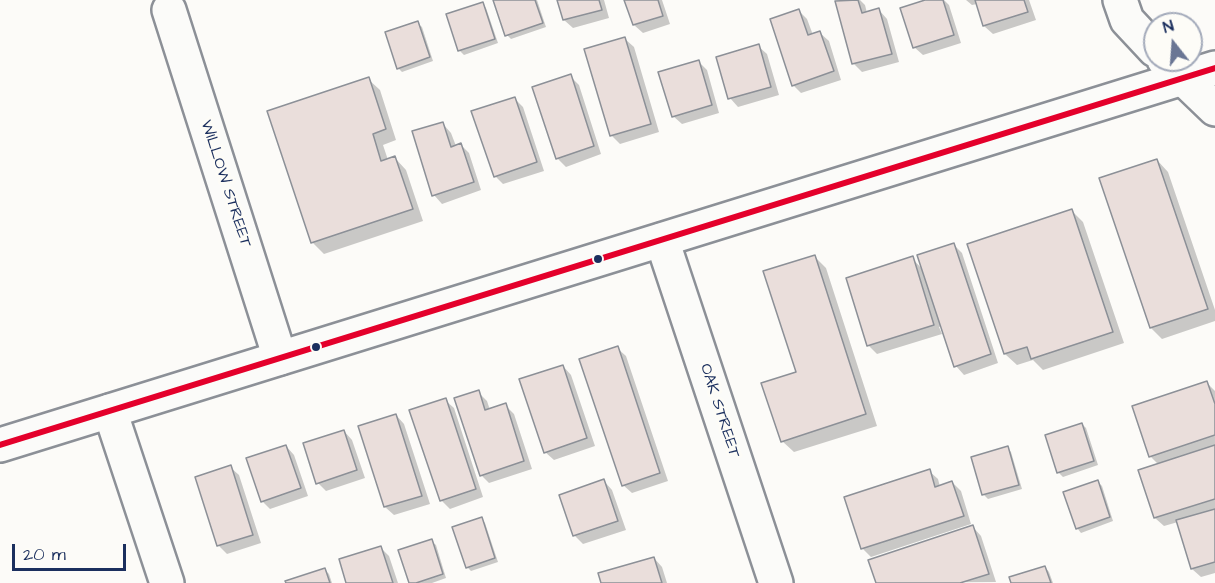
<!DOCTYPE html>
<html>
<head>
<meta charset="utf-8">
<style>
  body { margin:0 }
  #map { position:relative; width:1215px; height:583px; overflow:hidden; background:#fcfbf8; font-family:"Architects Daughter",sans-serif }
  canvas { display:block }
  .north { position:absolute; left:1143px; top:12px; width:60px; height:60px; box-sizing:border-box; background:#fdfcf7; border:2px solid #a3aaba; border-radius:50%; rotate:343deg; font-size:16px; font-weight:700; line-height:24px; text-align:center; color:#1b2f5e }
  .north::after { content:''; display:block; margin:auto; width:21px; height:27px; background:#6a7694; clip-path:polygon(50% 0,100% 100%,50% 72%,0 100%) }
  .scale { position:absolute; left:12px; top:544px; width:114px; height:27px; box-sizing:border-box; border:3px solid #1b2f5e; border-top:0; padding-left:8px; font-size:18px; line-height:21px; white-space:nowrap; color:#1b2f5e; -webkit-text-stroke:4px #fdfcf7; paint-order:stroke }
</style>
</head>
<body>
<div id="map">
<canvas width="1215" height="583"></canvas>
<div class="north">N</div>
<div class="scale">20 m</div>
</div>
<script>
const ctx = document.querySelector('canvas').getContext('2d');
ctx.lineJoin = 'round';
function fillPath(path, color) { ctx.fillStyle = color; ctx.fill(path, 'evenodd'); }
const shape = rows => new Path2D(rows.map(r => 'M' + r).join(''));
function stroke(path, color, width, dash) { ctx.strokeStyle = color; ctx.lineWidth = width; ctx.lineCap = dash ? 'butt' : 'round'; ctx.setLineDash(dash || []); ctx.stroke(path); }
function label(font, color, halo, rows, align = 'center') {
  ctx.font = font + ' "Architects Daughter",sans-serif'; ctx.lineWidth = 6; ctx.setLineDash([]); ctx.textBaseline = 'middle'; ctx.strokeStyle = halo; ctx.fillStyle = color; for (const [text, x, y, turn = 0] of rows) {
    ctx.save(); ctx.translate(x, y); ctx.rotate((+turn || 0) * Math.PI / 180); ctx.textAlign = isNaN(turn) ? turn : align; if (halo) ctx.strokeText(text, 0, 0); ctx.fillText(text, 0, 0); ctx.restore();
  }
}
fillPath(shape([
  [495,0,537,0,546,27,511,39,507,35],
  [559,0,604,0,609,18,573,28,564,20],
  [626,0,662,0,670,24,643,33,634,25],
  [843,0,860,0,865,5,867,13,879,10,887,19,899,62,862,72,854,64,837,2],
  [930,0,944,0,949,5,961,43,923,55,914,47],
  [966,0,1029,0,1036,20,993,34,984,26,977,4,972,5],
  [482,4,486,8,498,43,464,55,459,50],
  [799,11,807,19,813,35,820,33,829,41,841,80,801,93,793,85],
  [417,23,422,27,433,61,402,72,398,68],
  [625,39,634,47,659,132,620,144,612,136,586,50],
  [758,46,767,54,779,95,738,107,730,98],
  [698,61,707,70,719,113,682,124,673,116],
  [570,76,579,85,601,154,566,167,557,158],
  [368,79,380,90,396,140,383,145,388,160,395,158,406,170,423,221,324,254,312,242],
  [514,98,523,107,544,171,503,184,495,176],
  [443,124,451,133,456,146,461,145,469,153,481,190,442,204,434,195],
  [1157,160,1168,172,1215,310,1215,321,1162,339,1151,328],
  [1072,211,1083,222,1124,343,1043,370,1033,360,1017,365,1005,354],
  [954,245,962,253,998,363,964,375,956,366,942,326,939,327,942,334,877,354,869,346,848,279,912,258,923,270],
  [814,256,826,268,877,426,794,452,782,441,797,373],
  [617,348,626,356,668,481,632,493,623,485],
  [563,366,571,375,595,446,554,460,545,452],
  [1207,383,1215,391,1215,573,1201,577,1192,569,1178,522,1164,526,1155,518,1140,471,1159,465,1150,456],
  [478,392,487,401,490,410,505,405,514,414,532,469,489,483,481,475],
  [445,400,454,408,483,497,450,509,441,500],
  [396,415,404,424,430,504,394,515,385,507,360,427],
  [1082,424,1086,428,1098,465,1063,477,1058,472],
  [344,431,352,440,365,478,326,491,318,483],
  [286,446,294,455,308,496,270,509,262,501],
  [1007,448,1011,452,1022,489,988,499,984,495,973,458],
  [230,467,239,475,261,543,227,554,219,546,197,478],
  [929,471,938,479,940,487,952,482,961,491,971,524,871,557,862,548],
  [604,481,612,490,626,530,583,544,575,536,561,496],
  [1098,482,1102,486,1113,521,1081,533,1077,528],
  [481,519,485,523,498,562,471,571,467,567],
  [973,527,981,536,996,582,877,583],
  [431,541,436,545,446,578,432,583,410,583],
  [380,547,389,556,398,583,348,583],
  [654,558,662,567,667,583,602,583],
  [1045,567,1049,572,1053,583,1012,583],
  [325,570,329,574,332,583,288,583]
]), '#0003');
const building = shape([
  [493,0,535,0,543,23,505,36,493,0],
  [557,0,599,0,602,10,563,20,557,0],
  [624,0,658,0,663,16,633,25,624,0],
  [858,0,862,13,879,8,892,54,852,64,835,1,858,0],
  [925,0,943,0,954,35,913,48,900,8,925,0],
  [975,0,1024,0,1028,12,983,26,975,0],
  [483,2,495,39,458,51,446,14,483,2],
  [799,9,808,35,820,31,834,71,792,86,770,19,799,9],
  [418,21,430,57,397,69,385,32,418,21],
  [625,37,651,124,610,136,584,49,625,37],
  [759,44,771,87,728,99,716,57,759,44],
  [699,60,712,105,672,117,658,72,699,60],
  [571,74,594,146,556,159,532,87,571,74],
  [369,77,386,129,373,134,381,161,395,156,413,209,311,243,267,111,369,77],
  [515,97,537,162,494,177,471,111,515,97],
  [443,122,451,147,461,143,474,182,432,196,412,131,443,122],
  [1157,159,1208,309,1150,328,1099,178,1157,159],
  [1072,209,1113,332,1031,359,1027,347,1004,354,967,244,1072,209],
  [954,243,991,354,954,367,917,255,954,243],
  [815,255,866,414,781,442,761,383,796,372,763,271,815,255],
  [913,256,934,325,867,346,846,278,913,256],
  [618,346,660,473,622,486,579,359,618,346],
  [563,365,587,438,544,453,519,379,563,365],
  [1207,381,1215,404,1215,435,1149,457,1132,406,1207,381],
  [479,390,485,410,506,403,524,461,480,476,454,398,479,390],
  [446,398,476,489,440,501,409,410,446,398],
  [396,414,422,496,384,507,358,426,396,414],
  [1082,423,1094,461,1057,473,1045,435,1082,423],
  [344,430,357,470,316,484,303,443,344,430],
  [286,445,301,488,261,502,246,458,286,445],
  [1215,445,1215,499,1154,518,1138,470,1215,445],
  [1008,446,1019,485,982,495,971,457,1008,446],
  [231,465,253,535,217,546,195,477,231,465],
  [930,469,935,487,952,481,964,516,861,549,844,497,930,469],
  [604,479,618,521,573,536,559,495,604,479],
  [1098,480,1110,517,1076,529,1063,492,1098,480],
  [1215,509,1215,562,1191,569,1176,520,1215,509],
  [482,517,495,558,466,568,452,527,482,517],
  [973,525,989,574,960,583,876,583,868,560,973,525],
  [432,539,443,574,416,583,409,583,398,550,432,539],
  [381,546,393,583,346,583,339,559,381,546],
  [654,557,662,583,601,583,598,573,654,557],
  [1045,566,1051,583,1011,583,1009,577,1045,566],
  [325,568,330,583,286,583,285,581,325,568]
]);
fillPath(building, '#eadedb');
stroke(building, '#8c9097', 1.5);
const minor = shape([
  [1120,0,1127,20,1155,50],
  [169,10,280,358],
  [1164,60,1215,109],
  [662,240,776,583],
  [110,411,167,583]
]);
const major = shape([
  [0,445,1215,68]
]);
stroke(minor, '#8c9097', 38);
stroke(major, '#8c9097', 38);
stroke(minor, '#fbfbf9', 33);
stroke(major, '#fbfbf9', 33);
stroke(shape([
  [0,445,1215,68]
]), '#e4002b', 6);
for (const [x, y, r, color] of [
  [598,259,5,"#1b2f5e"],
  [316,347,5,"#1b2f5e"]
]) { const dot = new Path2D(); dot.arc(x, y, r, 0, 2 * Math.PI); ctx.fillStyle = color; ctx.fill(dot); stroke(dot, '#fdfcf7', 2); }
label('16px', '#1b2f5e', '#fdfcf7', [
  ["WILLOW STREET",225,184,72],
  ["OAK STREET",719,411,72]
]);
</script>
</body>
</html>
